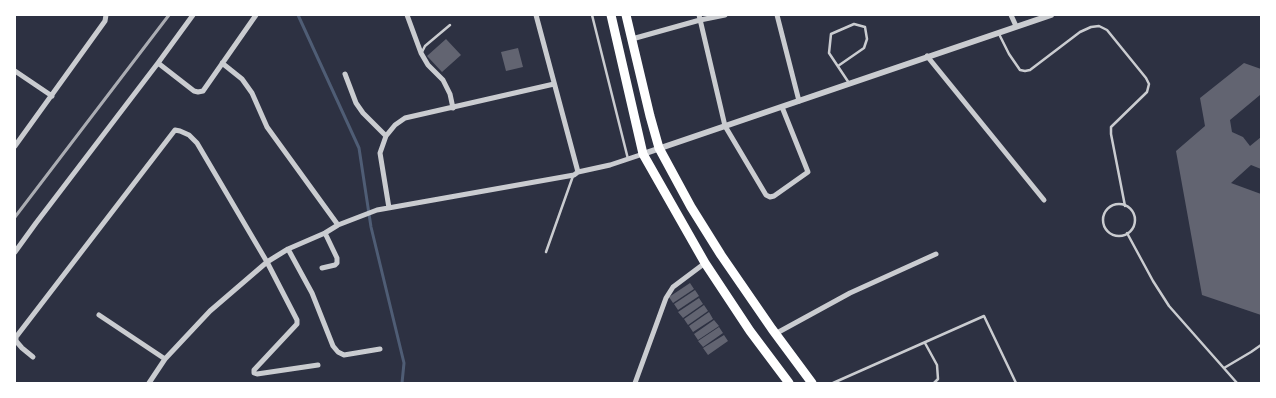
<!DOCTYPE html>
<html>
<head>
<meta charset="utf-8">
<style>
  body { margin:0 }
  #map { position:relative; width:1276px; height:398px; overflow:hidden; background:#2d3142; font-family:Commissioner,sans-serif }
  canvas { display:block }
  .frame { position:absolute; inset:0; border:16px solid #fff; pointer-events:none }
</style>
</head>
<body>
<div id="map">
<canvas width="1276" height="398"></canvas>
<div class="frame"></div>
</div>
<script>
const ctx = document.querySelector('canvas').getContext('2d');
ctx.lineJoin = 'round';
const shape = rows => new Path2D(rows.map(r => 'M' + r).join(''));
function stroke(path, color, width, dash) { ctx.strokeStyle = color; ctx.lineWidth = width; ctx.lineCap = dash ? 'butt' : 'round'; ctx.setLineDash(dash || []); ctx.stroke(path); }
function fillPath(path, color) { ctx.fillStyle = color; ctx.fill(path, 'evenodd'); }
stroke(shape([
  [298,15,359,148,371,227,404,363,402,383]
]), '#4f5d75', 3);
fillPath(shape([
  [446,39,461,55,442,72,427,56],
  [518,48,523,67,506,71,501,52],
  [1244,63,1261,69,1261,96,1260,95,1230,120,1232,132,1243,137,1250,146,1261,137,1261,169,1251,165,1231,183,1261,194,1261,315,1202,295,1176,151,1205,126,1200,98],
  [690,283,694,289,673,303,669,297],
  [695,290,699,296,678,310,674,304],
  [699,298,703,304,683,318,678,312],
  [704,305,708,311,688,325,684,319],
  [709,312,713,319,693,332,689,326],
  [714,320,719,326,698,340,694,334],
  [719,327,723,333,703,347,698,341],
  [724,335,728,341,708,355,703,348]
]), '#626471');
stroke(shape([
  [592,15,628,159],
  [999,34,1009,54,1020,70,1025,71,1030,70,1080,32,1091,27,1099,26,1107,30,1146,78,1149,84,1147,92,1111,127,1111,134,1125,206],
  [422,52,425,46,450,25],
  [838,66,864,48,867,39,865,27,854,24,831,34,829,53,849,83],
  '1103 220a16 16 0 1 1 32 0a16 16 0 1 1-32 0Z',
  [1127,233,1153,281,1169,306,1237,383],
  [546,252,573,176],
  [925,343,937,365,938,379,934,383],
  [1224,368,1251,352,1261,345],
  [833,383,984,316,1016,383]
]), '#caccd0', 2.5);
stroke(shape([
  [407,15,421,53,428,65,443,80,450,94,453,108],
  [536,15,578,172],
  [699,15,725,126,766,195,770,197,774,196,808,172,782,107],
  [777,15,799,101],
  [1011,15,1016,26],
  [632,39,700,20,725,15],
  [927,56,1044,200],
  [158,63,194,91,198,92,203,91,256,15],
  [222,63,242,79,252,93,267,127,338,225],
  [15,71,52,96],
  [345,74,356,103,363,113,386,136],
  [15,146,105,21,106,15],
  [389,208,380,153,386,136,395,125,405,118,554,84],
  [288,249,312,293,333,346,338,352,344,355,380,349],
  [15,252,36,223,158,63,193,15],
  [322,268,335,265,337,263,337,258,325,233],
  [99,315,165,359],
  [775,334,850,293,936,254],
  [33,357,22,348,16,341,16,337,175,130,180,131,189,135,197,143,267,262,297,320,297,324,254,370,254,373,257,374,318,365],
  [149,383,165,359,210,311,267,262,288,249,325,233,338,225,377,210,574,175,578,172,610,165,643,154],
  [635,383,666,298,673,287,705,263]
]), '#caccd0', 5);
stroke(shape([
  [643,154,1051,15]
]), '#caccd0', 6);
stroke(shape([
  [611,15,643,154,705,263,750,331,789,383],
  [626,15,650,116,659,148,691,207,721,255,772,329,812,383]
]), '#fff', 9);
stroke(shape([
  [15,217,169,15]
]), '#abadb3', 3);
</script>
</body>
</html>
